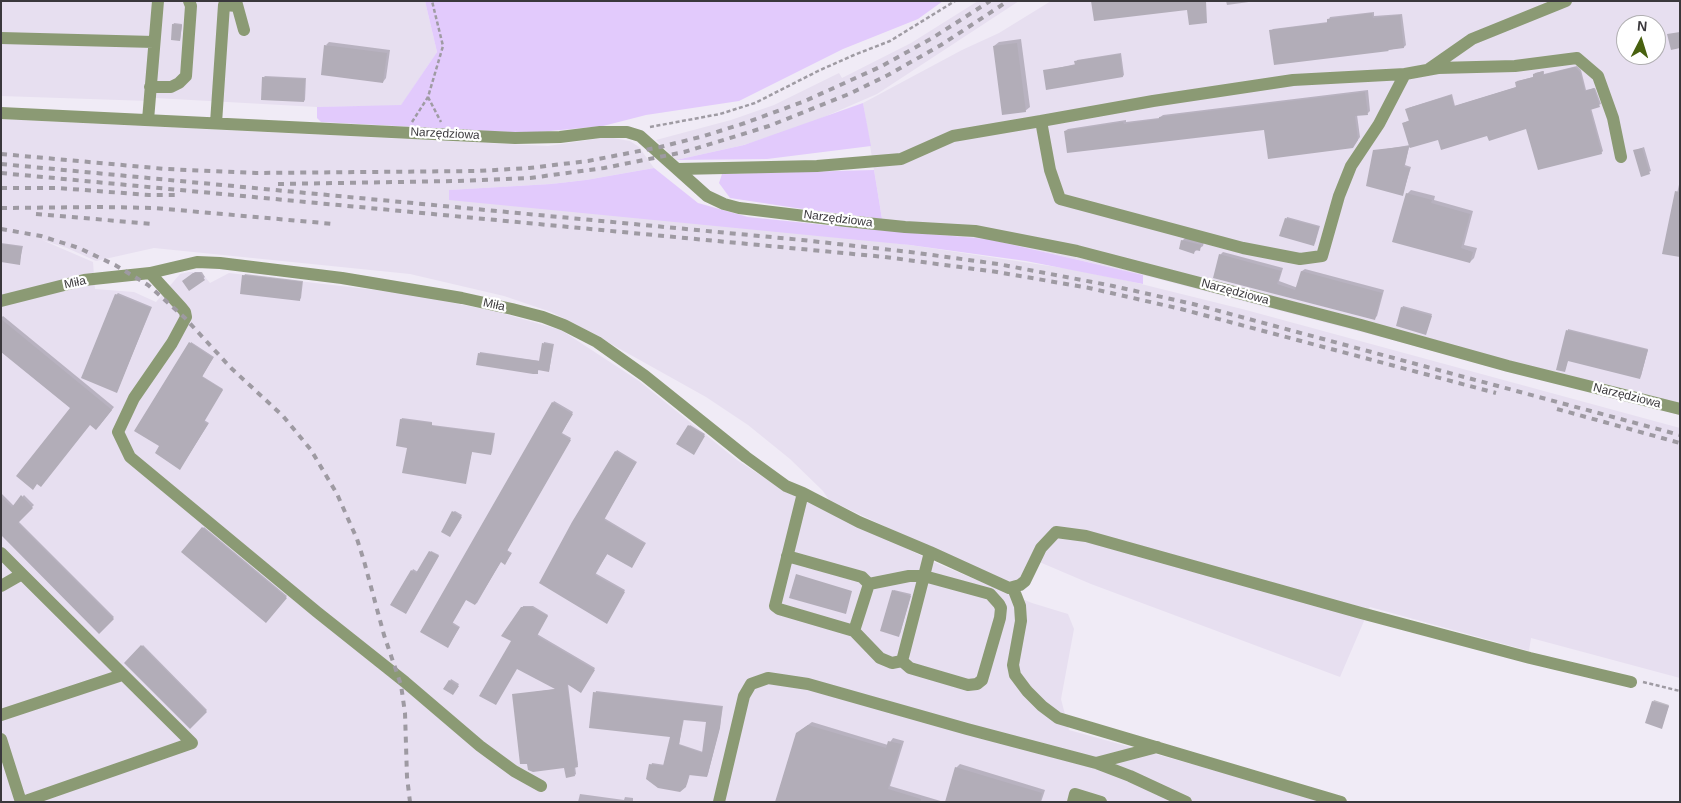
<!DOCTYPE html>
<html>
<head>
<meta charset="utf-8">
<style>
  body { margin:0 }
  #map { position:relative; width:1681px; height:803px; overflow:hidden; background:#f0ebf6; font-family:Helvetica,sans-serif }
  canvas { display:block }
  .frame { position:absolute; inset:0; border:2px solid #3a383c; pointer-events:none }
  .north { position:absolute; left:1616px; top:15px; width:50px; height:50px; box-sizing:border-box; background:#fff; border:1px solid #b0afb1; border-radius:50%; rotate:5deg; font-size:14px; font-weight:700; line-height:20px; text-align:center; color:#3a383c }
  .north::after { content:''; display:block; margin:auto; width:18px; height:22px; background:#48610f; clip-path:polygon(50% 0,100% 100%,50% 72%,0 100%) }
</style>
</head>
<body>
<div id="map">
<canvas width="1681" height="803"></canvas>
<div class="frame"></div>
<div class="north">N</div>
</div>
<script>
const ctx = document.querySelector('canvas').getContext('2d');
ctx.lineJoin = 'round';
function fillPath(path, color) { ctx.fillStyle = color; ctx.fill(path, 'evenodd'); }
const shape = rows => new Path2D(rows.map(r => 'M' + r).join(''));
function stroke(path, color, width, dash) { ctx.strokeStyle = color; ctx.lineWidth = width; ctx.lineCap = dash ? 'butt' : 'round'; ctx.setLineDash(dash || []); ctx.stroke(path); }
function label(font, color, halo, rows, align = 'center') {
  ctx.font = font + ' Helvetica,sans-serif'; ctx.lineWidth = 4.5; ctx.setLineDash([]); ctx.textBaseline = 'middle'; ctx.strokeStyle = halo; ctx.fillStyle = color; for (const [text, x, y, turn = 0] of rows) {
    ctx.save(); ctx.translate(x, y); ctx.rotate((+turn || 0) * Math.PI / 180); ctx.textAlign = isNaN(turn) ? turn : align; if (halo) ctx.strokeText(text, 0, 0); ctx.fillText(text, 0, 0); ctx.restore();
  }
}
fillPath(shape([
  [1,1,425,1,437,52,401,106,317,107,155,98,149,101,1,96],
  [978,1,1019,1,877,94,808,124,744,145,676,160,656,140,731,120,774,105,839,73,842,78,911,43],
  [1051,1,1680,1,1680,415,1143,275,988,239,884,231,863,103,962,50,999,33],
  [1626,25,1656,25,1656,55,1626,55],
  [1,119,548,146,608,137,624,140,630,141,639,147,654,168,586,180,551,184,450,190,910,245,1076,270,1129,281,1246,310,1680,428,1680,678,1531,638,1529,651,1370,607,1340,677,1091,584,1030,558,1022,575,1016,582,1001,581,829,500,823,491,790,459,748,425,706,397,577,325,551,312,504,296,410,274,154,248,96,261,67,248,42,240,93,262,95,289,134,292,156,302,180,274,189,272,201,272,210,283,229,273,410,294,498,312,561,330,639,381,737,460,768,480,936,563,1032,603,1068,614,1074,629,1061,699,1069,730,1177,760,1335,802,1,802]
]), '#e7dff0');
fillPath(shape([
  [425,1,943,1,918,19,843,49,739,101,646,115,603,126,529,133,321,122,317,118,317,107,401,105,437,52],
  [863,103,871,146,767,159,676,160,744,145],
  [654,168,698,203,748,217,854,228,988,239,1143,275,1143,284,1026,261,910,245,449,200,449,190,551,184,586,180],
  [874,170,882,219,796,208,730,198,719,183,722,174]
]), '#e2cafc');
fillPath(shape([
  [1226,1,1256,1,1227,5],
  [1374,12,1374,16,1402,14,1406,45,1404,47,1388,50,1275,64,1271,31,1273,29,1328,22,1330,17],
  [174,23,182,24,180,40,173,25],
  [1021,39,1030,107,1025,111,994,46,999,42],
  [329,42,390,50,386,78,383,82,326,45],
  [1121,53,1124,75,1123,76,1044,71,1076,64,1077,60],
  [1577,66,1581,70,1586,90,1595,88,1601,104,1591,108,1603,151,1601,153,1527,128,1488,134,1438,138,1409,147,1405,165,1411,167,1403,193,1374,151,1410,145,1403,123,1410,120,1407,109,1408,108,1452,94,1455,106,1517,87,1516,83,1517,81,1534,77,1535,73,1544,71,1544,74],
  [265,76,306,78,305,100,304,101,264,77],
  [1368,90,1370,111,1368,113,1357,115,1360,137,1355,144,1265,128,1065,131,1068,129,1126,120,1126,122,1159,118,1163,115],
  [1644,147,1651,171,1642,175,1634,151],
  [1680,180,1680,255,1664,253],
  [1411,190,1435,196,1434,200,1473,211,1464,245,1477,248,1474,258,1470,262,1407,194],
  [1287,217,1320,226,1315,243,1314,244,1281,236],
  [1186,237,1204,242,1203,246,1194,252,1182,241],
  [1,243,23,246,19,264,1,261],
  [1223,252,1283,268,1279,281,1298,288,1302,271,1305,269,1384,290,1377,316,1374,319,1215,277,1220,255],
  [195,272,202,272,205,277,189,289,183,281],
  [245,274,303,281,301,298,299,300,244,276],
  [118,293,152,307,117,391,116,295],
  [1403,306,1432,314,1426,333,1402,308],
  [3,316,114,407,99,426,71,408,1,351,1,318],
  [1568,329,1648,349,1641,376,1640,377,1568,359,1565,370],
  [191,342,214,357,202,376,223,389,204,420,209,423,181,467,161,446],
  [544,342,554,344,549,371,539,369,537,373,478,364,480,352,540,361],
  [554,401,573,412,562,433,571,438,507,550,512,553,506,562,501,561,477,603,475,604,466,599,452,622,460,627,449,645,422,632],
  [402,418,432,422,432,425,495,433,492,452,491,454,472,451,465,483,408,447,401,420],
  [690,425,705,434,695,452,689,426],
  [617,450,637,462,604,518,646,543,633,565,608,553,595,573,625,590,608,621,541,583],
  [1,493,14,506,24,495,34,505,18,521,114,617,99,632,1,534],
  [455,511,462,515,451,534,453,512],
  [204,527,287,596,266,621,183,552],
  [431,551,439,555,407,611,412,571,413,569,418,572],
  [894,590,911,594,900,634,893,591],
  [523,606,533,606,548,615,537,634,595,668,582,690,568,684,578,765,575,766,576,774,575,775,565,767,528,762,513,695,556,689,513,641],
  [143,645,207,710,190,727,126,663],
  [451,679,459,684,454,692,450,681],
  [596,691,723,706,720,726,708,774,707,776,690,774,687,784,680,791,647,779,652,763,665,765,671,736,590,727],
  [684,719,707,721,703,752,679,744],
  [1654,700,1669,705,1662,727,1653,702],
  [812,722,888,745,893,738,904,741,890,786,944,802,777,802,801,730],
  [960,764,1045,790,1041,802,946,802,956,768],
  [580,794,624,800,625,797,633,798,633,801,636,802,578,802]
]), '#0003');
fillPath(shape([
  [1091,1,1206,1,1207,23,1189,25,1187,10,1094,21],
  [1372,13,1373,18,1400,15,1404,48,1388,50,1389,51,1274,65,1269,30,1327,23,1327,19],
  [172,24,182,25,180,41,171,40],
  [1680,32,1680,48,1671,50,1667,34],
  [1017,43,1026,112,1002,115,993,46],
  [324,45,387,53,383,83,321,75],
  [1120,54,1123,77,1046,90,1043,70,1075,65,1074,61],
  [1575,67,1580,72,1585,91,1594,88,1600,107,1590,110,1602,154,1538,170,1526,129,1489,141,1487,136,1441,150,1438,140,1410,148,1409,147,1404,167,1410,168,1403,196,1366,186,1373,150,1409,146,1402,123,1409,121,1405,109,1451,95,1454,106,1516,87,1515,82,1533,77,1533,74,1543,71,1543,75],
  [262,77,305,79,304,102,261,100],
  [1365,92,1368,115,1355,116,1358,140,1353,148,1268,159,1264,130,1067,153,1064,131,1123,122,1124,124,1159,119,1159,117],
  [1642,148,1650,174,1641,177,1633,150],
  [1675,191,1680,192,1680,257,1662,254],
  [1406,193,1432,200,1431,203,1470,214,1461,248,1473,252,1470,263,1392,242],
  [1285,218,1319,227,1314,246,1279,236],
  [1181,240,1201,245,1200,251,1195,250,1194,254,1179,249],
  [1,244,22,247,20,265,1,262],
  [1219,254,1281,271,1277,284,1295,290,1301,271,1382,293,1375,320,1213,278],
  [193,273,200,273,205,280,189,291,182,281],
  [242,275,302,282,300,301,240,294],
  [115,294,151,308,117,393,81,378],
  [1401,307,1432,316,1426,335,1396,326],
  [1,319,112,410,96,430,90,425,41,487,37,484,33,490,16,476,70,408,1,352],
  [1566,330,1648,350,1640,379,1568,361,1565,372,1556,370],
  [189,342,213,358,202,377,223,390,204,422,208,424,180,470,155,453,159,446,134,431],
  [542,343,553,345,549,372,538,370,538,374,533,374,476,365,478,353,539,361],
  [552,402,573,414,561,434,571,440,507,551,511,554,505,565,501,562,475,605,466,600,452,624,459,628,448,648,420,632],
  [400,419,432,423,432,426,494,434,491,455,472,452,466,484,402,473,407,448,396,446],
  [688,425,705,436,694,455,676,444],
  [615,451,636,463,604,520,645,544,632,568,607,554,595,575,625,592,607,624,539,583,572,522],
  [21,495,33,508,18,523,114,619,99,634,1,535,1,496,12,507],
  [452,511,462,517,450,537,441,532],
  [202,527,287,598,266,623,181,552],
  [429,551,439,556,406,614,390,605,411,570,416,573],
  [796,574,852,591,846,614,789,598],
  [892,590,911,596,899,637,880,631],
  [521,607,531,607,548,616,537,636,595,670,581,693,567,684,578,767,574,768,575,776,566,778,564,768,533,772,528,770,527,764,520,764,512,694,555,689,517,669,496,705,479,696,511,641,501,636],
  [141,645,207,712,190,729,124,663],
  [449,680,459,686,453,695,443,689],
  [593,692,722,707,720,728,707,777,689,775,686,787,680,792,658,788,646,779,649,764,663,766,670,737,589,728],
  [683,720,706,722,702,753,679,745],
  [1652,701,1669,706,1662,729,1645,723],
  [808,725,886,748,888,741,901,744,888,789,921,799,921,802,775,802,796,733],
  [955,767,1042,793,1040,802,945,802]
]), '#b2adb8');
stroke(shape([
  [428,97,441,122],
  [412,122,428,97,443,46,432,1],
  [650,127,720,114,755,103,818,71,854,55,890,41,955,1],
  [1643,682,1680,691]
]), '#9f9ba3', 2.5, [4, 2.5]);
stroke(shape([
  [236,1,244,30],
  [1,38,154,42],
  [1429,69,1472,39,1566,1],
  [1405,74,1293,80,1153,101,1041,121,1050,170,1060,199,1243,248,1300,259,1322,256,1339,196,1351,166,1379,124,1405,74,1438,68,1515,66,1577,58,1598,76,1613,118,1621,157],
  [150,87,171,87,179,83,186,76,191,6,189,1],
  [1,113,515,138,560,137,600,132,627,132,640,136,707,196,724,204,739,208,846,221,905,227,975,231,1077,251,1361,325,1508,366,1680,409],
  [148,120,158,1],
  [216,123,224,5,237,6],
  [678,169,817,166,901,159,953,136,1041,121],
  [150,273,197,262,220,263,342,278,462,298,512,309,543,317,564,325,597,342,645,376,746,457,786,486,803,493,775,606,779,609,854,631,880,658,892,663,902,661,924,576,909,576,869,584,862,577,787,556],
  [1,301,84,280,150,273,181,307,185,312,186,317,172,343,134,398,118,432,130,457,317,612,405,682,480,746,514,771,541,786],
  [803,493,859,522,930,552,1009,588,1020,585,1025,581,1041,548,1056,532,1086,536,1361,613,1530,658,1631,682],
  [1,553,22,574],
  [1,586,22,574,192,743,23,802],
  [1013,588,1020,606,1021,621,1013,665,1015,675,1027,691,1042,706,1058,718,1341,802],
  [854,631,869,584],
  [902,661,910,668,968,685,977,684,982,680,1000,618,1001,608,999,604,990,594,924,576,930,552],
  [1,715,122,675],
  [1,739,21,802],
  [1096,763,1157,747],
  [719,802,744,696,751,684,768,678,808,684,967,729,1096,763,1130,776,1186,802],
  [1073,802,1075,794,1101,802]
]), '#8b9a74', 12);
stroke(shape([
  [1,154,166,169,256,173,478,171,529,168,588,161,660,147,704,136,745,123,805,101,882,66,934,37,990,1],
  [1,164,802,240,910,252,998,264,1113,286,1193,304,1680,435],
  [1,173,801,249,885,257,997,272,1089,288,1181,309,1496,393],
  [278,184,456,181,530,178,604,168,684,152,769,126,849,94,888,75,941,45,1008,1],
  [1,188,58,188,149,195,178,195],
  [1,208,102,207,155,208,334,224],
  [36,214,153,224],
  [1,229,41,236,79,248,115,265,148,285,185,318,231,368,283,416,311,450,337,494,357,539,364,561,384,635,401,685,405,713,407,777,410,802],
  [1557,409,1680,443]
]), '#9e9aa2', 4, [6, 6]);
label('12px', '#3a383c', '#fff', [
  ["Narzędziowa",445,134,3],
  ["Narzędziowa",838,219,7],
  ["Miła",75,283,-12],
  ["Narzędziowa",1235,292,15],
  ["Miła",494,305,12],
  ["Narzędziowa",1627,396,14]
]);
</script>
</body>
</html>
